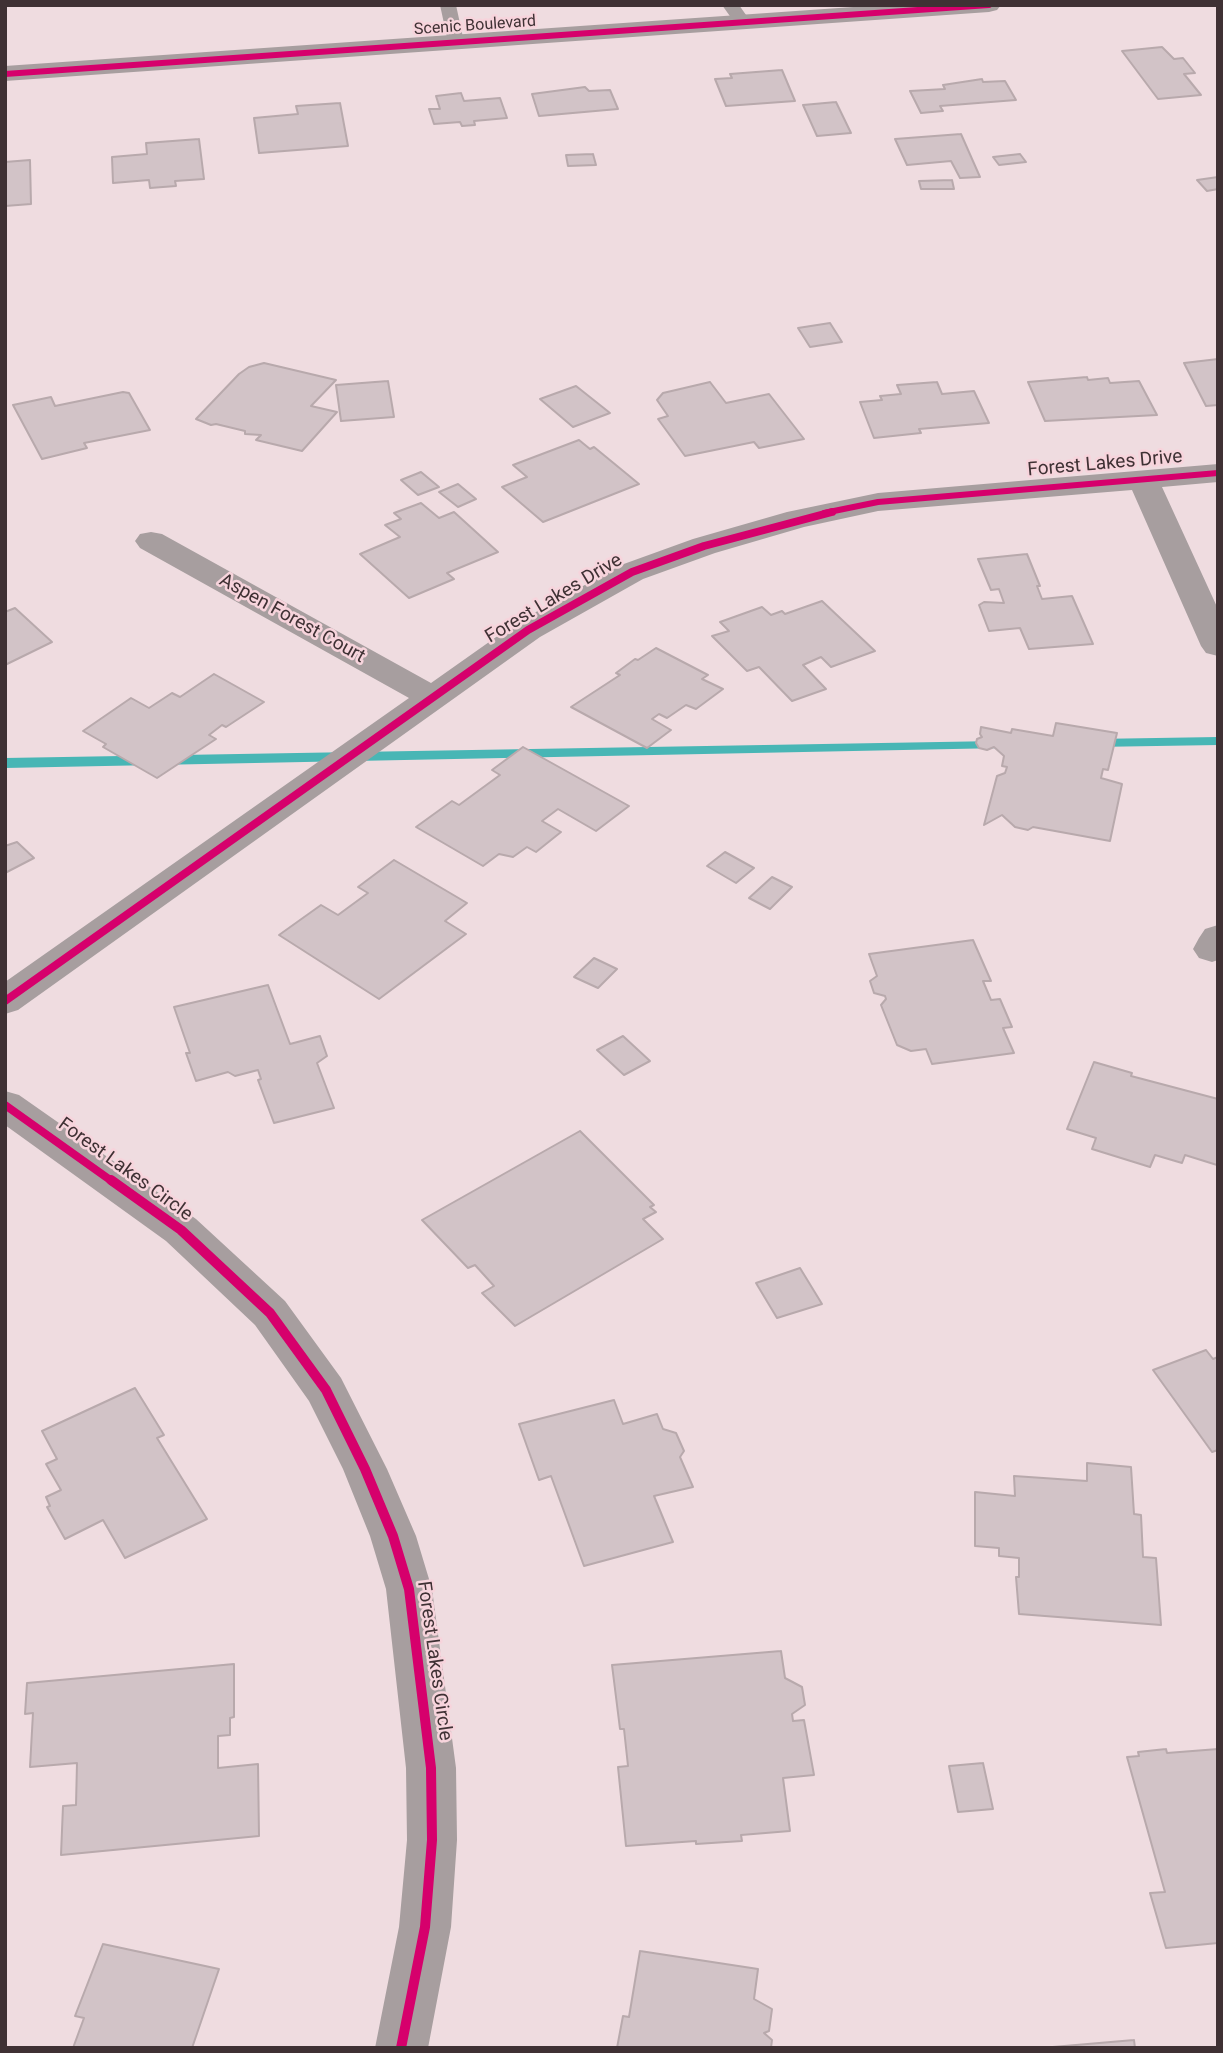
<!DOCTYPE html>
<html>
<head>
<meta charset="utf-8">
<style>
  body { margin:0 }
  #map { position:relative; width:1223px; height:2053px; overflow:hidden; background:#efdce0; font-family:Roboto,sans-serif }
  canvas { display:block }
  .frame { position:absolute; inset:0; border:7px solid #3f3134; pointer-events:none }
</style>
</head>
<body>
<div id="map">
<canvas width="1223" height="2053"></canvas>
<div class="frame"></div>
</div>
<script>
const ctx = document.querySelector('canvas').getContext('2d');
ctx.lineJoin = 'round';
const shape = rows => new Path2D(rows.map(r => 'M' + r).join(''));
function fillPath(path, color) { ctx.fillStyle = color; ctx.fill(path, 'evenodd'); }
function stroke(path, color, width, dash) { ctx.strokeStyle = color; ctx.lineWidth = width; ctx.lineCap = dash ? 'butt' : 'round'; ctx.setLineDash(dash || []); ctx.stroke(path); }
function label(font, color, halo, rows, align = 'center') {
  ctx.font = font + ' Roboto,sans-serif'; ctx.lineWidth = 5; ctx.setLineDash([]); ctx.textBaseline = 'middle'; ctx.strokeStyle = halo; ctx.fillStyle = color; for (const [text, x, y, turn = 0] of rows) {
    ctx.save(); ctx.translate(x, y); ctx.rotate((+turn || 0) * Math.PI / 180); ctx.textAlign = isNaN(turn) ? turn : align; if (halo) ctx.strokeText(text, 0, 0); ctx.fillText(text, 0, 0); ctx.restore();
  }
}
fillPath(shape([
  [1218,737,1218,745,1094,747,1087,743,1094,739,1218,737],
  [998,741,1005,745,1003,748,5,768,5,758,998,741]
]), '#48b6b5');
const building = shape([
  [1162,47,1174,59,1183,58,1195,73,1184,74,1201,95,1158,99,1122,51,1162,47],
  [782,70,795,101,726,106,715,79,732,78,730,74,782,70],
  [982,79,983,82,1005,81,1016,100,940,106,943,111,921,113,910,91,945,89,943,85,982,79],
  [585,87,589,91,610,90,618,109,539,116,532,94,585,87],
  [461,93,464,101,500,98,507,118,474,121,475,125,462,126,460,122,434,124,429,109,440,109,436,96,461,93],
  [836,102,851,133,817,136,803,105,836,102],
  [340,103,348,146,259,153,254,118,298,114,296,106,340,103],
  [961,134,980,177,960,178,951,161,907,165,895,139,961,134],
  [199,139,204,179,175,181,176,186,150,188,149,180,113,183,112,157,147,154,146,143,199,139],
  [593,154,596,165,568,166,566,155,593,154],
  [1020,154,1026,162,999,165,993,157,1020,154],
  [30,160,31,204,5,206,5,162,30,160],
  [1218,177,1218,189,1207,191,1197,180,1218,177],
  [952,180,954,189,921,189,919,181,952,180],
  [830,323,842,342,810,347,798,328,830,323],
  [1218,359,1218,405,1206,406,1184,363,1218,359],
  [264,363,336,380,311,406,337,412,302,451,256,440,261,435,245,434,245,431,216,424,211,425,196,419,239,374,249,367,264,363],
  [1087,377,1088,380,1108,378,1110,383,1139,381,1157,415,1045,421,1028,382,1087,377],
  [388,381,394,417,341,421,336,385,388,381],
  [710,382,726,403,769,394,804,439,759,448,754,442,685,456,658,419,668,416,657,400,663,393,710,382],
  [937,382,942,394,974,391,989,423,919,429,921,433,874,438,860,402,882,400,880,396,901,394,897,385,937,382],
  [576,386,610,413,573,427,540,399,576,386],
  [123,392,129,393,150,430,84,443,87,448,42,459,13,405,51,397,55,406,123,392],
  [579,440,590,449,594,447,639,484,543,522,502,487,527,477,513,465,579,440],
  [421,472,439,487,418,495,401,480,421,472],
  [458,484,476,499,458,507,439,492,458,484],
  [421,503,439,518,454,512,498,552,447,573,454,579,409,598,360,554,400,537,385,525,401,519,394,513,421,503],
  [1027,554,1040,586,1037,586,1042,599,1072,596,1093,644,1029,649,1020,628,989,631,979,605,984,602,1004,603,999,589,991,590,978,559,1027,554],
  [822,601,875,651,831,667,821,657,803,665,826,689,792,701,759,667,747,671,712,636,729,631,720,622,762,607,771,615,782,611,785,614,822,601],
  [15,608,52,642,5,665,5,612,15,608],
  [656,648,708,675,702,679,723,689,696,709,686,705,667,718,659,714,652,719,671,730,647,748,571,707,620,675,616,673,635,659,638,660,656,648],
  [214,674,264,702,226,727,222,725,209,735,216,739,157,778,103,747,106,744,83,731,131,698,149,708,172,693,180,697,214,674],
  [1056,723,1117,733,1108,770,1103,769,1101,778,1122,784,1110,841,1033,827,1028,830,1015,827,1002,815,984,825,997,776,1005,773,1007,767,1002,766,1004,756,994,747,987,750,979,748,976,743,977,739,982,737,980,734,981,727,1011,733,1012,729,1053,736,1056,723],
  [523,747,629,806,596,831,558,809,542,821,561,832,536,852,527,847,513,857,499,854,483,866,416,827,452,801,459,805,500,775,492,770,523,747],
  [17,842,34,858,5,873,5,846,17,842],
  [725,852,754,868,736,883,707,866,725,852],
  [394,860,467,903,445,921,466,934,379,999,279,935,321,905,338,915,368,893,358,887,394,860],
  [772,877,792,887,770,909,749,898,772,877],
  [973,940,991,981,983,981,991,1000,1000,999,1012,1027,1003,1028,1014,1053,932,1064,926,1049,911,1051,897,1045,881,1005,886,999,885,996,874,993,870,981,877,976,869,954,973,940],
  [594,958,617,969,598,988,574,977,594,958],
  [268,985,290,1044,320,1036,327,1056,317,1063,334,1108,274,1123,258,1080,261,1079,258,1070,235,1076,228,1072,196,1081,186,1053,190,1053,174,1007,268,985],
  [623,1036,650,1061,624,1075,597,1050,623,1036],
  [1094,1062,1132,1073,1131,1076,1218,1099,1217,1165,1185,1155,1182,1163,1155,1155,1150,1167,1092,1149,1096,1138,1067,1129,1094,1062],
  [580,1131,654,1205,650,1207,656,1212,643,1219,663,1239,515,1326,482,1293,494,1286,475,1265,468,1268,422,1220,580,1131],
  [800,1268,822,1304,777,1318,756,1283,800,1268],
  [1206,1350,1213,1359,1218,1357,1218,1450,1212,1452,1153,1370,1206,1350],
  [135,1388,164,1435,157,1438,207,1519,125,1558,103,1520,65,1539,47,1507,50,1506,46,1497,61,1490,46,1464,57,1459,42,1431,135,1388],
  [614,1400,623,1424,657,1414,663,1429,676,1433,684,1451,680,1457,693,1487,654,1496,673,1542,584,1566,551,1476,539,1480,519,1424,614,1400],
  [1087,1463,1131,1467,1134,1514,1141,1515,1143,1557,1156,1558,1161,1625,1019,1614,1016,1577,1019,1577,1019,1558,999,1556,999,1548,975,1546,975,1492,1015,1496,1014,1476,1087,1481,1087,1463],
  [781,1651,785,1678,802,1687,805,1705,792,1714,793,1721,804,1720,814,1775,783,1778,790,1831,741,1835,742,1841,696,1844,696,1841,626,1846,618,1767,628,1766,624,1729,620,1729,612,1665,781,1651],
  [234,1664,234,1717,230,1718,230,1735,218,1736,218,1768,258,1764,259,1836,61,1855,63,1806,76,1805,77,1763,30,1767,33,1713,25,1714,27,1683,234,1664],
  [1166,1749,1167,1753,1218,1749,1218,1943,1166,1948,1150,1893,1165,1892,1127,1757,1139,1756,1138,1752,1166,1749],
  [983,1763,993,1809,958,1812,949,1766,983,1763],
  [103,1944,219,1969,192,2048,73,2048,84,2018,75,2016,103,1944],
  [640,1951,758,1969,754,1999,772,2009,769,2031,764,2033,772,2040,771,2048,617,2048,623,2016,629,2017,640,1951],
  [1134,2040,1135,2048,1041,2048,1134,2040]
]);
fillPath(building, '#d2c3c7');
stroke(building, '#b8a9ac', 2);
fillPath(shape([
  [440,5,456,5,464,42,462,46,456,47,448,42,440,5],
  [722,5,739,5,751,22,749,26,737,26,722,5]
]), '#a79e9f');
fillPath(shape([
  [882,5,1001,5,997,10,989,12,5,81,5,66,882,5],
  [1218,464,1218,482,1162,487,1218,609,1218,656,1206,653,1201,646,1132,490,878,511,804,527,715,553,643,579,540,637,18,1010,5,1014,5,982,409,698,140,548,135,541,140,534,151,532,162,534,431,683,516,623,621,565,693,539,787,512,878,493,1218,464],
  [1218,925,1218,960,1212,962,1199,958,1193,949,1199,938,1205,929,1218,925],
  [5,1091,19,1095,196,1219,285,1301,341,1378,387,1469,416,1536,432,1589,456,1768,457,1840,451,1927,428,2048,375,2048,399,1927,407,1840,406,1768,386,1589,370,1536,343,1469,309,1401,255,1325,166,1241,5,1125,5,1091]
]), '#a79e9f');
stroke(shape([
  [5,74,989,5],
  [824,513,878,502,1218,473]
]), '#d6006c', 6);
stroke(shape([
  [5,1001,528,630,632,572,704,546,832,512],
  [5,1105,113,1182]
]), '#d6006c', 8);
stroke(shape([
  [111,1180,181,1230,270,1313,326,1390,365,1469,393,1536,409,1589,431,1768,432,1840,425,1927,401,2048]
]), '#d6006c', 10);
label('16px', '#3f3134', '#f7d4dc', [
  ["Scenic Boulevard",475,26,-4]
]);
label('19px', '#3f3134', '#f7d4dc', [
  ["Forest Lakes Drive",1105,464,-5],
  ["Forest Lakes Drive",554,599,-31],
  ["Aspen Forest Court",292,619,29],
  ["Forest Lakes Circle",125,1170,36],
  ["Forest Lakes Circle",434,1661,82]
]);
</script>
</body>
</html>
